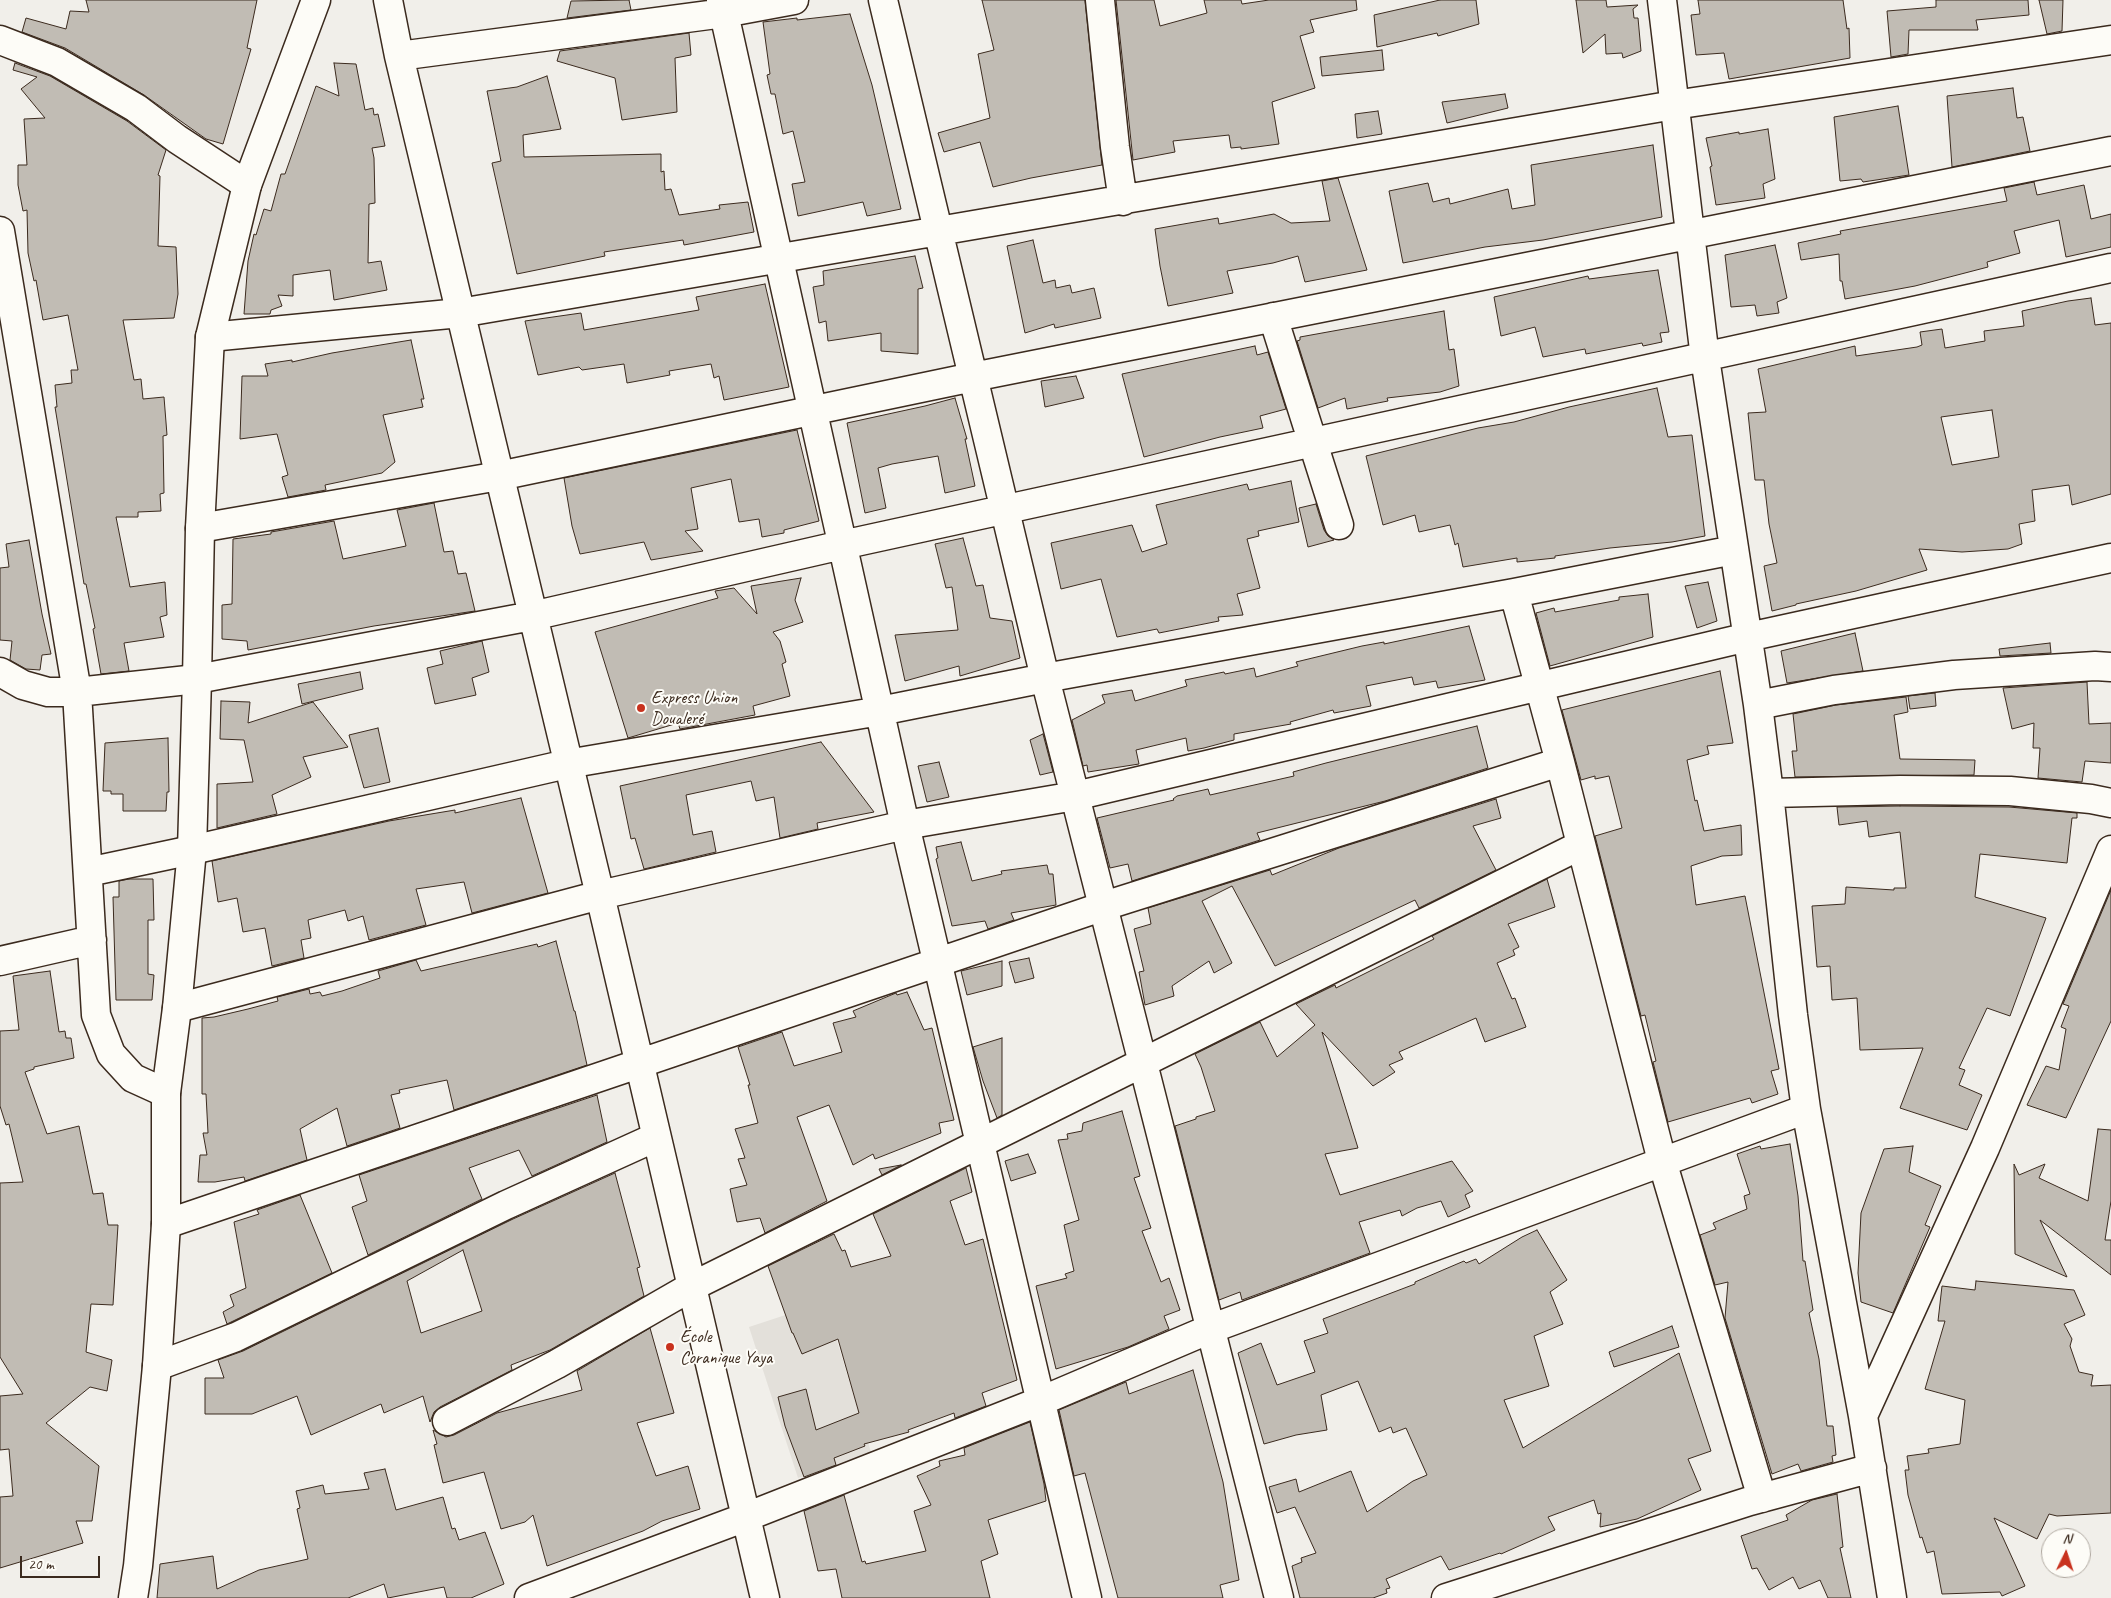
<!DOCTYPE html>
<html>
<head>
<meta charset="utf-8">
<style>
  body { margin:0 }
  #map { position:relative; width:2111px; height:1598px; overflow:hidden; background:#f1efea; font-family:Caveat,sans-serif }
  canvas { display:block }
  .north { position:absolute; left:2041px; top:1528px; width:50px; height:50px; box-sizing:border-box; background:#fdfcf7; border:1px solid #afa8a0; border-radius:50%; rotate:4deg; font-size:14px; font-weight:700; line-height:20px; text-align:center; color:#3b2a1e }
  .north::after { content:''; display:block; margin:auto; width:18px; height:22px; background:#c8321e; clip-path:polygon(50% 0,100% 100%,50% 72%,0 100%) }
  .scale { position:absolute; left:20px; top:1556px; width:80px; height:22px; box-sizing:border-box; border:2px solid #3b2a1e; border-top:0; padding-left:6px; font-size:15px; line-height:18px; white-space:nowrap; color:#3b2a1e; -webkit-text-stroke:4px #fdfcf7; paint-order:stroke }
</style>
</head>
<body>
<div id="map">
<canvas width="2111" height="1598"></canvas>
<div class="north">N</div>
<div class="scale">20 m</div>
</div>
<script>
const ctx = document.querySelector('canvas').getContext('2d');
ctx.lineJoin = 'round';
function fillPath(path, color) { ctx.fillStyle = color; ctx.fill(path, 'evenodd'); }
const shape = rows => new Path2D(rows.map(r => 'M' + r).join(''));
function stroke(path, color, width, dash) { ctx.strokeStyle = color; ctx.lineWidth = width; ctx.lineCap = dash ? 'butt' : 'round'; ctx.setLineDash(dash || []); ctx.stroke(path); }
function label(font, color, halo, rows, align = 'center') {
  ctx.font = font + ' Caveat,sans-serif'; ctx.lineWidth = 4; ctx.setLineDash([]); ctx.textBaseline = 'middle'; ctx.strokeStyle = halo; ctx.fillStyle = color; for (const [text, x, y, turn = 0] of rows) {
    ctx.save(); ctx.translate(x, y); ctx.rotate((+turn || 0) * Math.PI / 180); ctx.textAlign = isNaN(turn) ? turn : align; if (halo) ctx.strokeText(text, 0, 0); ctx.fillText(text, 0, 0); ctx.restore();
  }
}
fillPath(shape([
  [825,1302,871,1452,798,1478,749,1327]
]), '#e3e0da');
const building = shape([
  [86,0,257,0,247,48,251,49,223,144,206,139,144,95,65,48,22,32,26,18,66,29,70,11,89,12,86,0],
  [629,0,631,10,567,18,571,1,629,0],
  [982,0,1085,0,1102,165,1031,178,993,187,980,142,944,152,938,133,990,118,978,54,994,50,982,0],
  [1116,0,1154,0,1160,26,1207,13,1204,0,1241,0,1242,4,1269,0,1356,0,1357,10,1310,20,1314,32,1300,36,1315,88,1272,102,1279,144,1241,149,1241,147,1231,148,1229,135,1173,141,1175,152,1133,160,1116,0],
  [1440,0,1476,0,1479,24,1438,36,1437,33,1377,47,1374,15,1440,0],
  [1576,0,1606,0,1607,7,1638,5,1633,9,1634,18,1638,18,1641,51,1623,58,1622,53,1606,54,1605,34,1583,53,1576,0],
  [1698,0,1843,0,1847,29,1849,28,1850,58,1729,79,1724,53,1696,55,1691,15,1700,14,1698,0],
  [1936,0,2028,0,2029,15,1976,20,1978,30,1909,30,1908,54,1891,57,1887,11,1936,7,1936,0],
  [2039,0,2063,0,2062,31,2047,34,2039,0],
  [850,14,872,85,901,209,867,216,863,202,798,216,792,184,805,182,793,131,783,134,775,94,771,94,767,75,770,74,763,22,797,18,797,20,850,14],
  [689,33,691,55,675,58,677,112,622,120,615,78,557,61,560,51,689,33],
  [1382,50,1384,70,1322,76,1320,57,1382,50],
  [15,63,50,76,127,121,166,150,158,175,160,176,158,246,176,247,178,294,174,318,123,320,134,380,141,379,143,399,164,397,167,435,163,436,164,493,160,494,161,511,138,512,138,517,116,517,130,587,165,582,167,615,160,617,164,637,124,643,129,671,101,674,93,629,95,628,86,584,84,584,55,407,57,407,55,385,72,383,71,370,78,370,68,315,43,320,36,280,34,281,28,253,27,210,23,211,18,185,18,165,27,165,24,119,45,118,21,89,37,77,13,70,15,63],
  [334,63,356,64,365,110,373,108,374,115,378,114,385,146,372,148,374,158,375,203,369,204,368,263,381,261,387,290,334,300,330,270,293,275,293,296,278,295,282,306,271,310,270,314,244,314,248,261,254,234,256,235,264,209,271,211,281,174,285,174,316,86,339,96,334,63],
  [547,76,561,129,523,135,524,157,661,154,661,172,664,171,665,190,671,189,679,215,720,209,719,205,748,202,754,232,684,245,683,240,604,252,605,256,517,274,492,163,501,161,487,91,517,87,547,76],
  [2013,88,2017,118,2023,117,2030,151,1952,167,1947,96,2013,88],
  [1505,94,1508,108,1447,123,1442,102,1505,94],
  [1898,106,1909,175,1863,182,1861,179,1840,181,1834,117,1898,106],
  [1378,111,1382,134,1357,138,1355,114,1378,111],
  [1768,129,1775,179,1763,184,1765,198,1716,205,1710,167,1712,166,1706,138,1739,132,1739,134,1768,129],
  [1653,145,1662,217,1543,240,1485,247,1403,263,1389,191,1428,183,1433,202,1449,198,1450,204,1508,189,1512,209,1535,205,1531,165,1653,145],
  [1338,178,1367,270,1305,282,1298,256,1273,263,1227,271,1233,293,1168,306,1160,266,1155,229,1218,218,1219,224,1274,214,1291,223,1330,221,1322,181,1338,178],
  [2034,182,2037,195,2084,185,2091,219,2111,214,2111,247,2066,257,2059,220,2014,231,2020,253,1987,262,1988,267,1915,286,1845,299,1842,281,1840,281,1839,254,1801,260,1798,243,1841,234,1840,231,2007,201,2004,188,2034,182],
  [1033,240,1043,283,1055,280,1056,288,1070,285,1072,293,1094,288,1101,318,1055,328,1054,324,1025,333,1007,246,1033,240],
  [1775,245,1787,298,1777,302,1779,313,1757,316,1755,305,1731,307,1725,255,1775,245],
  [915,256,923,288,918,289,918,354,881,351,881,333,828,341,826,321,819,323,813,287,824,285,823,271,915,256],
  [1658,270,1669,332,1660,333,1662,342,1643,346,1642,343,1586,354,1585,349,1543,357,1535,327,1501,336,1494,297,1588,276,1589,279,1658,270],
  [765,284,789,387,724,400,719,376,714,378,711,364,669,371,670,375,627,383,624,364,582,370,579,367,538,375,525,321,581,313,584,330,699,310,696,297,765,284],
  [2091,298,2095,325,2111,323,2111,494,2072,505,2069,485,2032,490,2035,521,2019,524,2022,544,2008,549,1962,552,1919,549,1927,570,1856,591,1796,604,1796,605,1772,611,1764,566,1777,563,1769,524,1764,480,1755,480,1748,413,1766,412,1758,369,1855,346,1856,356,1917,347,1922,345,1920,332,1942,329,1945,348,1985,341,1984,331,2024,326,2022,311,2068,301,2091,298],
  [1992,410,1999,457,1952,465,1941,417,1992,410],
  [1444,311,1449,350,1454,349,1459,386,1440,392,1387,398,1388,401,1347,409,1345,398,1318,408,1297,341,1300,340,1300,337,1444,311],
  [411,340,424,399,421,399,423,407,383,415,395,462,382,473,325,485,326,490,288,497,282,477,288,475,277,434,240,439,242,376,268,376,265,364,292,360,292,362,332,353,411,340],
  [1255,346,1257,355,1268,352,1286,409,1260,416,1263,428,1220,437,1144,457,1122,374,1255,346],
  [1076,376,1084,398,1045,407,1041,381,1076,376],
  [1657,388,1668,437,1692,435,1705,536,1672,542,1610,548,1555,556,1555,558,1517,562,1517,558,1463,567,1458,543,1455,545,1450,525,1419,532,1415,515,1383,525,1366,456,1478,428,1514,422,1569,407,1657,388],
  [955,398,967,439,965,439,975,486,945,493,938,456,892,464,878,468,886,508,865,513,847,423,925,406,955,398],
  [797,430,819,521,784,530,784,533,762,537,759,519,739,522,731,479,691,488,698,529,685,531,703,551,651,560,644,542,580,554,572,526,564,478,797,430],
  [1291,481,1299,522,1258,531,1259,536,1247,539,1260,588,1237,594,1243,615,1218,617,1219,621,1159,633,1157,629,1117,637,1101,579,1061,589,1051,543,1132,525,1142,552,1167,544,1156,505,1247,484,1249,490,1291,481],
  [434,503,444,552,453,551,458,574,466,573,475,611,374,626,248,650,247,641,222,639,222,605,232,604,233,539,271,534,271,532,334,521,343,559,406,546,397,510,434,503],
  [1316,504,1324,530,1328,536,1334,540,1308,547,1299,508,1316,504],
  [963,538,976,586,983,585,990,618,1012,621,1020,658,960,676,959,666,905,681,895,635,958,630,952,587,946,588,935,544,963,538],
  [29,540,42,614,51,654,42,655,40,670,26,669,10,660,12,641,0,640,0,568,9,567,6,544,29,540],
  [801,578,795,600,803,622,773,632,780,641,786,662,782,664,790,696,753,706,755,715,680,729,678,723,628,738,595,632,718,598,715,591,734,588,757,614,751,586,801,578],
  [1708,582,1717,621,1697,628,1685,586,1708,582],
  [1648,594,1653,637,1550,666,1536,613,1554,608,1555,612,1619,600,1619,597,1648,594],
  [1469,626,1485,680,1438,688,1436,681,1414,685,1412,677,1366,686,1371,706,1334,713,1333,710,1290,722,1291,724,1234,734,1234,740,1204,748,1188,751,1186,738,1136,750,1139,764,1088,772,1087,765,1083,766,1072,720,1105,703,1102,695,1132,690,1135,701,1187,686,1185,680,1224,672,1225,674,1254,668,1256,677,1298,666,1296,662,1362,646,1384,642,1384,644,1469,626],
  [1855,633,1863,671,1787,683,1781,651,1855,633],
  [482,641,489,672,472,678,476,695,435,704,427,668,443,664,440,651,482,641],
  [2050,643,2051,653,2000,656,1999,649,2050,643],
  [1720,671,1733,743,1707,746,1709,754,1687,760,1695,801,1697,800,1704,831,1741,825,1742,855,1722,856,1691,866,1696,905,1745,896,1779,1069,1771,1071,1778,1094,1752,1103,1750,1098,1668,1122,1653,1062,1656,1061,1645,1015,1641,1016,1595,836,1622,828,1609,776,1595,779,1595,776,1581,780,1562,710,1720,671],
  [360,672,363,689,302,704,298,684,360,672],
  [2087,682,2089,724,2111,723,2111,763,2085,761,2082,782,2038,778,2040,748,2033,748,2034,723,2012,729,2003,688,2087,682],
  [1935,693,1936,706,1910,709,1908,696,1935,693],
  [1906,697,1908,712,1894,715,1900,759,1975,760,1974,775,1795,777,1792,751,1797,751,1793,714,1836,705,1906,697],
  [221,701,250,702,248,723,313,702,348,747,303,757,311,777,272,795,277,814,217,828,217,784,253,782,244,740,220,739,221,701],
  [1477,726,1488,768,1385,801,1257,833,1260,840,1132,881,1128,864,1110,868,1097,818,1174,800,1173,799,1177,796,1208,789,1210,795,1294,776,1293,772,1326,763,1477,726],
  [378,728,390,782,364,788,349,735,378,728],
  [1043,734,1053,772,1040,775,1030,740,1043,734],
  [168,738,169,792,167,792,166,811,123,811,123,794,111,794,111,791,103,791,105,743,168,738],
  [821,742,874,812,817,823,818,829,780,838,774,797,756,801,751,781,686,795,693,835,712,831,716,852,644,869,635,838,631,839,620,786,821,742],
  [939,762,949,797,927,802,918,766,939,762],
  [521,798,548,893,472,913,464,882,416,889,426,925,369,940,363,916,348,921,345,910,308,920,311,938,301,940,304,958,272,966,265,928,243,932,237,898,218,902,212,861,389,821,455,810,455,813,521,798],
  [1496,799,1501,818,1473,826,1496,870,1419,908,1415,900,1275,966,1232,886,1202,901,1232,963,1214,973,1209,961,1172,986,1174,996,1145,1005,1139,972,1144,971,1134,929,1151,924,1148,908,1270,870,1272,875,1339,848,1496,799],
  [1900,806,2009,807,2077,813,2077,818,2072,818,2067,863,1980,854,1975,897,2046,918,2010,1016,1987,1008,1959,1068,1965,1070,1959,1085,1982,1095,1967,1130,1900,1108,1923,1048,1860,1050,1857,998,1832,1000,1830,966,1817,967,1812,906,1845,904,1846,887,1894,890,1894,888,1906,888,1900,832,1869,837,1867,821,1839,825,1837,807,1900,806],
  [961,842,972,881,1002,874,1001,871,1047,865,1049,874,1053,874,1056,905,1011,913,1014,920,988,929,985,921,952,926,936,859,938,858,936,847,961,842],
  [129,879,153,879,154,920,148,920,148,974,154,975,152,1000,116,1000,113,897,119,897,119,881,129,879],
  [1547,879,1555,907,1508,924,1519,947,1513,950,1515,955,1497,963,1512,999,1515,998,1526,1027,1485,1042,1476,1018,1399,1052,1403,1059,1389,1065,1395,1072,1373,1086,1322,1032,1358,1148,1325,1154,1340,1195,1452,1161,1473,1191,1465,1195,1470,1207,1448,1217,1441,1201,1417,1208,1402,1216,1400,1210,1359,1222,1370,1253,1242,1300,1240,1292,1219,1300,1175,1126,1196,1119,1196,1117,1215,1111,1201,1067,1195,1054,1260,1022,1277,1057,1315,1025,1296,1004,1335,985,1336,988,1434,939,1432,936,1547,879],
  [2111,890,2111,1021,2066,1118,2027,1105,2046,1066,2059,1070,2066,1029,2061,1027,2069,1006,2063,1004,2111,890],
  [556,941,574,1011,575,1011,587,1065,454,1110,447,1080,399,1090,400,1093,391,1095,400,1128,347,1146,337,1108,300,1129,307,1160,245,1181,244,1177,215,1182,198,1182,200,1155,207,1155,203,1133,208,1133,206,1094,202,1094,202,1018,214,1017,248,1009,278,1001,277,997,309,989,310,994,320,992,322,996,342,991,380,978,378,971,416,960,421,971,537,944,538,947,556,941],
  [1029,958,1034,978,1015,983,1009,962,1029,958],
  [1002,961,1002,986,967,995,961,971,1002,961],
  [50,971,59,1032,65,1031,66,1038,71,1038,74,1058,34,1067,34,1069,25,1072,47,1134,79,1126,93,1194,103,1193,108,1225,118,1225,113,1305,91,1304,86,1352,112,1360,107,1391,90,1387,46,1423,99,1466,92,1521,76,1521,83,1543,0,1568,0,1497,13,1496,9,1449,0,1450,0,1396,23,1394,0,1357,0,1183,23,1182,9,1124,6,1125,0,1106,0,1031,19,1030,13,976,50,971],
  [907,992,924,1030,932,1028,954,1120,939,1123,941,1133,875,1159,873,1154,853,1165,829,1105,797,1117,827,1201,765,1233,760,1218,737,1222,730,1189,747,1185,738,1159,745,1158,735,1129,758,1123,748,1085,750,1085,738,1047,782,1032,794,1066,842,1052,833,1023,856,1017,853,1011,896,993,897,995,907,992],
  [1002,1038,1002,1115,997,1118,983,1081,973,1047,1002,1038],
  [597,1095,607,1142,532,1176,519,1150,469,1168,482,1199,368,1255,352,1207,367,1201,359,1175,597,1095],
  [1122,1111,1140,1176,1134,1178,1151,1228,1142,1231,1161,1282,1169,1278,1180,1310,1164,1316,1169,1329,1128,1347,1056,1369,1036,1286,1067,1278,1065,1274,1074,1271,1064,1225,1079,1220,1058,1140,1068,1139,1067,1134,1082,1131,1083,1123,1122,1111],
  [2098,1129,2111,1130,2111,1201,2105,1240,2111,1240,2111,1275,2040,1220,2067,1277,2015,1254,2014,1164,2019,1175,2045,1164,2039,1178,2088,1201,2098,1129],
  [1790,1144,1798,1196,1803,1261,1805,1261,1813,1310,1809,1313,1819,1359,1827,1426,1833,1426,1836,1455,1832,1456,1833,1462,1801,1471,1798,1464,1772,1474,1725,1318,1728,1282,1715,1285,1700,1235,1716,1229,1713,1223,1747,1209,1744,1196,1750,1194,1737,1154,1760,1146,1761,1149,1790,1144],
  [1913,1146,1909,1172,1941,1186,1925,1225,1930,1227,1893,1313,1861,1302,1858,1273,1861,1213,1884,1149,1913,1146],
  [1028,1154,1036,1173,1011,1181,1005,1161,1028,1154],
  [901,1165,882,1175,879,1169,901,1165],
  [966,1168,972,1192,950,1201,965,1245,983,1239,1017,1380,982,1393,986,1406,955,1418,954,1413,908,1430,909,1432,864,1444,865,1446,834,1458,836,1465,804,1477,785,1426,778,1397,806,1389,816,1430,859,1413,838,1339,802,1354,793,1333,792,1333,768,1266,834,1234,842,1251,845,1250,851,1267,891,1256,873,1214,966,1168],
  [615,1173,640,1267,637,1268,644,1296,550,1350,511,1365,512,1370,440,1407,434,1412,430,1422,423,1396,384,1413,381,1404,311,1435,297,1396,252,1414,205,1414,205,1378,224,1378,218,1360,243,1351,513,1219,615,1173],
  [463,1250,482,1311,421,1333,407,1281,463,1250],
  [300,1195,332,1273,227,1324,223,1312,234,1306,230,1295,246,1288,234,1222,259,1214,257,1210,300,1195],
  [1537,1230,1567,1280,1550,1292,1563,1324,1534,1336,1549,1386,1504,1400,1523,1448,1679,1353,1711,1451,1688,1459,1701,1490,1637,1519,1600,1527,1601,1513,1598,1514,1594,1500,1548,1517,1555,1530,1501,1554,1500,1553,1449,1570,1441,1556,1386,1579,1390,1588,1386,1589,1387,1593,1373,1598,1300,1598,1292,1566,1302,1562,1301,1558,1316,1553,1295,1507,1277,1513,1269,1487,1296,1479,1299,1492,1351,1471,1367,1512,1413,1481,1427,1475,1406,1428,1393,1433,1391,1427,1379,1432,1358,1381,1321,1395,1327,1430,1296,1435,1264,1444,1238,1353,1261,1343,1277,1385,1315,1372,1304,1341,1328,1333,1323,1319,1415,1284,1415,1282,1464,1261,1466,1263,1476,1259,1479,1264,1522,1237,1537,1230],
  [1976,1281,2074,1290,2085,1315,2064,1324,2072,1339,2070,1346,2079,1372,2093,1375,2091,1386,2111,1385,2111,1513,2057,1516,2049,1514,2037,1539,1994,1518,2025,1586,2002,1596,2000,1592,1942,1594,1934,1551,1927,1553,1922,1537,1920,1538,1908,1495,1905,1470,1909,1470,1907,1456,1929,1453,1928,1449,1960,1444,1965,1400,1925,1389,1945,1321,1938,1321,1942,1286,1975,1290,1976,1281],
  [1672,1326,1679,1347,1614,1367,1609,1352,1672,1326],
  [650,1328,674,1413,637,1423,656,1476,688,1466,700,1509,662,1521,643,1531,547,1566,533,1515,525,1522,501,1529,484,1472,443,1483,434,1445,437,1444,433,1430,446,1437,454,1435,497,1413,582,1390,577,1371,650,1328],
  [1193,1370,1223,1482,1239,1580,1220,1585,1223,1598,1118,1598,1085,1473,1074,1476,1059,1410,1126,1382,1129,1394,1193,1370],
  [1030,1422,1044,1484,1046,1501,988,1520,998,1554,981,1561,990,1598,842,1598,836,1569,818,1571,804,1511,844,1495,862,1562,865,1561,866,1564,926,1551,914,1511,931,1505,917,1476,940,1466,939,1461,965,1455,964,1448,1030,1422],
  [385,1469,396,1510,443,1497,452,1529,455,1528,459,1540,485,1532,504,1584,471,1598,447,1598,444,1587,388,1598,384,1584,348,1598,157,1598,160,1564,213,1556,217,1589,259,1570,308,1559,297,1509,300,1508,296,1491,323,1485,325,1494,369,1489,364,1473,385,1469],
  [1837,1494,1843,1547,1840,1548,1851,1598,1828,1598,1820,1580,1799,1589,1793,1577,1769,1590,1757,1568,1752,1569,1741,1536,1788,1520,1786,1515,1812,1500,1837,1494]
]);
fillPath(building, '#c1bcb4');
stroke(building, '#3b2a1e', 1);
const street = shape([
  [388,0,399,56,600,895,765,1598],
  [721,0,905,825,1087,1598],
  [883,0,1045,678,1279,1598],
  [1100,0,1115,147,1123,201],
  [1662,0,1705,358,1758,705,1769,793,1793,1015,1806,1109,1863,1416,1892,1598],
  [0,40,57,62,136,108,177,139,247,185],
  [399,56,724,13,794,0],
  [0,231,77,692,96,1015,111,1054,133,1078,166,1093],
  [1273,317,1339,525],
  [210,337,460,313,1674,105,2111,40],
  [200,528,499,476,973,377,2111,151],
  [1514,593,1560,762,1662,1161,1762,1498],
  [0,672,23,685,48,692,77,692,197,679,532,616,842,545,2111,268],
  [1758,705,1834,690,1954,675,2095,666,2111,667],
  [1769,793,1900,790,2010,791,2091,799,2111,803],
  [88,872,192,850,567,764,880,711,1045,678,1514,593,1734,550],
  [0,961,92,940],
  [177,1008,600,895,905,825,1075,796,1748,637,2111,558],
  [166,1224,1104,906,1560,762],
  [157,1366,236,1337,506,1205,656,1137],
  [1863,1416,1985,1148,2111,850],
  [447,1421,557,1364,691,1287,1581,845],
  [529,1598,746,1517,1041,1401,1210,1329,1806,1109],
  [1446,1598,1750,1501,1872,1468]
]);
const secondary = shape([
  [133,1598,138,1566,157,1366,166,1224,166,1093,177,1008,192,850,197,679,200,528,210,337,247,185,316,0]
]);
stroke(street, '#3b2a1e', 31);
stroke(secondary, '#3b2a1e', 31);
stroke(street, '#fdfcf7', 28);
stroke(secondary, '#fdfcf7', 28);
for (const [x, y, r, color] of [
  [641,708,5,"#c8321e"],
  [670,1347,5,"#c8321e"]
]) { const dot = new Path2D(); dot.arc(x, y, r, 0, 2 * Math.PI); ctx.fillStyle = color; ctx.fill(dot); stroke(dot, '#fdfcf7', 2); }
label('18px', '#3b2a1e', '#fdfcf7', [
  ["Express Union",651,698],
  ["Doualeré",651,719],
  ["École",680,1337],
  ["Coranique Yaya",680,1358]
], 'left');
</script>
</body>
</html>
